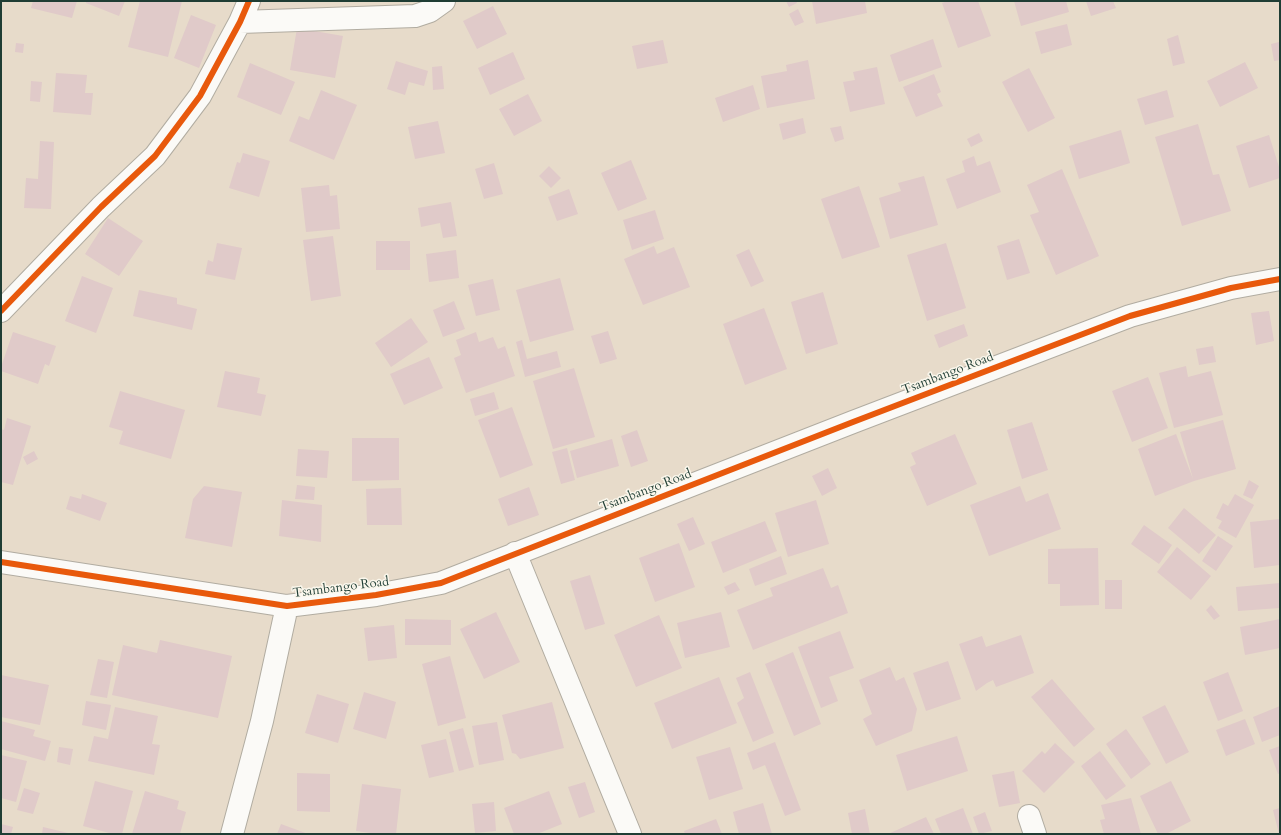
<!DOCTYPE html>
<html>
<head>
<meta charset="utf-8">
<style>
  body { margin:0 }
  #map { position:relative; width:1281px; height:835px; overflow:hidden; background:#e7dbca; font-family:Cardo,serif }
  canvas { display:block }
  .frame { position:absolute; inset:0; border:2px solid #1f3d34; pointer-events:none }
</style>
</head>
<body>
<div id="map">
<canvas width="1281" height="835"></canvas>
<div class="frame"></div>
</div>
<script>
const ctx = document.querySelector('canvas').getContext('2d');
ctx.lineJoin = 'round';
function fillPath(path, color) { ctx.fillStyle = color; ctx.fill(path, 'evenodd'); }
const shape = rows => new Path2D(rows.map(r => 'M' + r).join(''));
function stroke(path, color, width, dash) { ctx.strokeStyle = color; ctx.lineWidth = width; ctx.lineCap = dash ? 'butt' : 'round'; ctx.setLineDash(dash || []); ctx.stroke(path); }
function label(font, color, halo, rows, align = 'center') {
  ctx.font = font + ' Cardo,serif'; ctx.lineWidth = 3; ctx.setLineDash([]); ctx.textBaseline = 'middle'; ctx.strokeStyle = halo; ctx.fillStyle = color; for (const [text, x, y, turn = 0] of rows) {
    ctx.save(); ctx.translate(x, y); ctx.rotate((+turn || 0) * Math.PI / 180); ctx.textAlign = isNaN(turn) ? turn : align; if (halo) ctx.strokeText(text, 0, 0); ctx.fillText(text, 0, 0); ctx.restore();
  }
}
fillPath(shape([
  [33,1,77,1,72,18,31,8],
  [86,1,125,1,119,16,86,3],
  [140,1,182,1,168,57,128,47],
  [786,1,796,1,797,3,789,7],
  [812,1,865,1,867,13,816,24],
  [948,1,978,1,991,36,958,48,942,3],
  [1014,1,1066,1,1069,12,1021,26],
  [1086,1,1113,1,1116,8,1091,16],
  [493,6,507,34,477,49,463,21],
  [798,9,804,22,795,26,789,14],
  [191,15,216,25,199,68,174,58],
  [1067,24,1072,45,1041,54,1035,32],
  [297,28,343,36,335,78,290,70],
  [1178,35,1185,63,1173,66,1167,39],
  [933,39,942,67,899,82,890,55],
  [663,40,668,63,637,69,632,46],
  [1279,42,1280,60,1274,61,1271,44],
  [16,43,24,44,23,53,15,52],
  [513,52,525,79,490,95,478,68],
  [808,60,815,99,767,108,761,76,787,71,786,65],
  [396,61,428,71,424,86,409,82,405,95,387,89],
  [1245,62,1258,88,1220,107,1207,81],
  [250,63,295,82,281,115,237,97],
  [442,66,444,89,433,90,432,67],
  [877,67,885,104,850,112,843,82,855,80,853,72],
  [1029,68,1055,118,1028,132,1002,82],
  [56,73,87,75,85,93,93,93,91,115,53,112],
  [934,74,941,92,937,94,943,106,916,117,903,87],
  [31,81,42,82,40,102,30,101],
  [753,85,760,109,723,122,715,98],
  [321,90,357,105,334,160,289,141,299,116,309,120],
  [1167,90,1174,117,1145,125,1137,99],
  [528,94,542,121,514,136,499,109],
  [803,118,806,133,783,140,779,124],
  [438,121,445,153,415,159,408,127],
  [1198,124,1213,175,1219,174,1231,211,1182,226,1155,137],
  [841,126,844,139,835,142,830,128],
  [1121,130,1130,163,1079,179,1069,146],
  [979,133,983,141,971,147,967,139],
  [1269,135,1280,170,1280,178,1249,188,1236,146],
  [40,141,54,142,51,209,24,208,26,178,38,179],
  [243,153,270,161,259,197,229,188,237,162,240,163],
  [974,156,977,166,990,161,1001,192,957,209,946,179,965,172,962,161],
  [631,160,647,199,618,211,601,173],
  [494,163,503,194,484,199,475,169],
  [549,166,561,178,551,188,539,176],
  [1062,169,1099,256,1056,275,1030,215,1039,212,1027,185],
  [924,176,938,225,890,239,879,198,901,191,898,183],
  [329,185,330,196,337,195,340,229,306,232,301,188],
  [859,186,880,247,842,259,821,199],
  [569,189,578,214,557,221,548,197],
  [451,202,457,236,443,238,440,223,421,227,418,208],
  [655,210,664,239,632,250,623,220],
  [108,218,143,241,119,276,85,254],
  [333,236,341,296,311,301,303,240],
  [1019,239,1030,273,1007,280,997,246],
  [376,241,410,241,410,270,376,270],
  [217,243,242,248,235,280,205,274,208,260,213,262],
  [946,243,966,308,927,321,907,255],
  [654,246,657,254,674,247,690,287,643,305,624,259],
  [749,249,764,281,751,287,736,255],
  [456,250,459,278,429,282,426,254],
  [82,276,113,288,96,333,65,321],
  [560,278,574,330,530,342,516,290],
  [493,279,500,310,476,316,468,285],
  [139,290,177,298,177,304,197,309,192,330,133,316],
  [823,292,838,344,806,354,791,302],
  [454,301,465,329,443,337,433,310],
  [764,308,787,369,745,385,723,324],
  [1269,311,1274,341,1256,345,1251,313],
  [411,318,428,342,391,367,375,343],
  [964,324,968,336,939,348,934,335],
  [608,331,617,359,600,364,591,336],
  [13,332,56,346,49,366,45,364,38,384,1,371,1,367],
  [476,332,479,342,493,337,498,349,505,346,515,376,466,393,454,358,461,355,456,340],
  [522,340,527,359,557,351,561,367,525,377,516,342],
  [1213,346,1216,362,1199,365,1196,349],
  [429,357,443,388,404,405,390,374],
  [1186,366,1188,377,1211,371,1223,415,1174,428,1159,373],
  [574,368,595,437,553,449,533,381],
  [225,371,260,378,257,393,266,395,261,416,217,407],
  [1148,377,1168,428,1132,442,1112,391],
  [120,391,185,410,171,459,119,444,123,431,109,427],
  [494,392,499,409,475,416,470,399],
  [512,407,533,465,500,478,478,420],
  [7,418,31,426,13,485,1,482,1,429,4,430],
  [1223,420,1236,469,1194,481,1155,496,1138,449,1176,434,1193,479,1180,432],
  [1032,422,1048,470,1022,479,1007,430],
  [637,430,648,461,631,467,621,436],
  [955,434,977,484,927,506,910,467,916,464,911,453],
  [352,438,399,438,399,480,352,481],
  [612,439,619,466,577,478,570,451],
  [567,448,575,480,561,484,552,452],
  [298,449,329,451,327,478,296,476],
  [34,451,38,459,27,465,23,457],
  [828,468,837,488,822,496,812,476],
  [1249,480,1259,486,1252,499,1243,495],
  [297,485,315,487,314,500,295,499],
  [204,486,242,492,232,547,185,538,193,499],
  [1020,486,1026,502,1048,493,1061,529,989,556,970,505],
  [529,487,539,515,508,526,498,499],
  [401,488,402,525,367,525,366,489],
  [82,494,107,503,100,521,66,509,70,496,81,499],
  [1235,494,1254,505,1236,538,1218,528,1222,521,1216,518,1223,503,1228,506],
  [282,500,322,505,321,542,279,536],
  [816,500,829,544,788,557,775,513],
  [1184,508,1216,535,1199,554,1168,528],
  [693,517,705,544,689,551,677,524],
  [1280,519,1280,565,1254,568,1250,522],
  [765,521,777,551,723,573,711,542],
  [1144,525,1172,545,1159,564,1131,544],
  [1218,536,1233,546,1216,571,1202,561],
  [679,543,695,587,655,602,639,558],
  [1177,547,1211,576,1191,600,1157,572],
  [1098,548,1099,605,1060,606,1060,584,1048,584,1048,549],
  [781,556,787,574,755,586,749,569],
  [823,568,831,588,838,585,848,613,753,650,737,610,773,596,770,588],
  [590,575,605,624,585,630,570,581],
  [1105,580,1122,580,1122,609,1105,609],
  [735,582,740,590,728,595,724,587],
  [1280,583,1280,608,1238,611,1236,587],
  [1211,605,1220,616,1214,620,1206,610],
  [496,612,520,662,484,679,460,629],
  [721,612,730,647,685,658,677,623],
  [659,615,682,668,636,687,614,635],
  [405,619,451,620,451,645,405,645],
  [1280,619,1280,648,1245,655,1240,627],
  [394,625,397,658,368,661,364,628],
  [840,631,854,668,829,677,838,701,821,708,798,647],
  [1021,635,1034,673,996,687,993,680,987,683,976,691,959,644,982,636,986,647],
  [160,640,232,656,218,718,112,695,123,645,157,653],
  [793,652,821,724,794,736,765,664],
  [450,656,466,718,438,726,422,664],
  [98,659,114,662,107,698,90,695],
  [948,661,961,699,926,711,913,673],
  [890,667,896,681,904,677,917,709,912,731,876,746,863,719,872,714,859,680],
  [750,672,774,733,753,742,737,703,744,698,736,678],
  [1228,672,1243,711,1218,721,1203,682],
  [1,675,49,685,40,725,1,717],
  [719,677,737,723,672,749,654,703],
  [1052,679,1095,729,1074,747,1031,697],
  [364,692,396,702,386,739,353,729],
  [317,694,349,704,338,743,305,733],
  [86,701,111,705,106,730,82,725],
  [552,702,564,748,520,759,516,754,512,753,502,715],
  [1165,705,1189,752,1166,764,1142,717],
  [1280,706,1280,735,1262,742,1253,717],
  [115,707,158,716,152,744,160,745,154,775,88,761,94,736,108,739],
  [1245,719,1255,744,1226,756,1216,730],
  [1,721,35,730,33,736,51,741,45,761,1,749],
  [497,722,504,760,479,765,472,726],
  [463,728,474,767,459,771,449,732],
  [1126,729,1151,764,1131,779,1106,744],
  [957,736,968,771,907,791,896,755],
  [446,739,454,772,429,778,421,745],
  [775,742,801,810,785,816,765,765,753,770,747,753],
  [1055,743,1075,762,1044,793,1022,771,1042,751,1045,754],
  [1280,746,1280,773,1278,774,1269,750],
  [59,747,73,749,70,765,57,762],
  [730,747,743,789,709,800,696,757],
  [1100,751,1126,786,1106,800,1081,766],
  [1,755,27,761,16,802,1,798],
  [1014,771,1020,803,999,807,992,775],
  [297,773,330,774,330,812,297,811],
  [95,781,133,791,122,834,113,834,83,826],
  [1171,781,1191,821,1166,834,1158,834,1140,796],
  [585,782,595,812,579,818,568,787],
  [362,784,401,789,396,834,378,834,356,831],
  [24,788,40,793,33,814,17,810],
  [145,791,179,801,177,809,186,812,180,834,132,834],
  [549,791,562,824,537,834,514,834,504,808],
  [1131,798,1141,834,1104,834,1100,820,1105,819,1101,805],
  [494,802,496,831,475,833,472,804],
  [763,803,772,834,739,834,733,812],
  [963,808,973,834,941,834,935,819],
  [1280,808,1280,834,1279,834,1273,810],
  [865,809,870,834,852,834,848,813],
  [985,812,992,831,979,834,973,817],
  [926,817,934,834,888,834],
  [716,819,722,834,685,834,684,831],
  [1,824,13,827,11,834,1,834],
  [281,824,308,834,277,834],
  [43,827,68,833,67,834,42,834]
]), '#e0cac9');
const minor = shape([
  [240,22,415,16,430,11,444,1],
  [1,311,101,207,155,156,200,96,240,22,249,1],
  [515,553,630,834],
  [1,562,287,606,376,595,441,583,853,422,1130,316,1231,288,1280,279],
  [1029,816,1035,834],
  [232,834,262,721,287,606]
]);
stroke(minor, '#b1aca1', 24);
stroke(minor, '#fbfaf7', 22);
stroke(shape([
  [1,311,101,207,155,156,200,96,240,22,249,1],
  [1,562,287,606,376,595,441,583,853,422,1130,316,1231,288,1280,279]
]), '#e8590c', 6);
label('13px', '#1f3d34', '#fbf7ec', [
  ["Tsambango Road",948,374,-21],
  ["Tsambango Road",646,491,-21],
  ["Tsambango Road",341,588,-7]
]);
</script>
</body>
</html>
